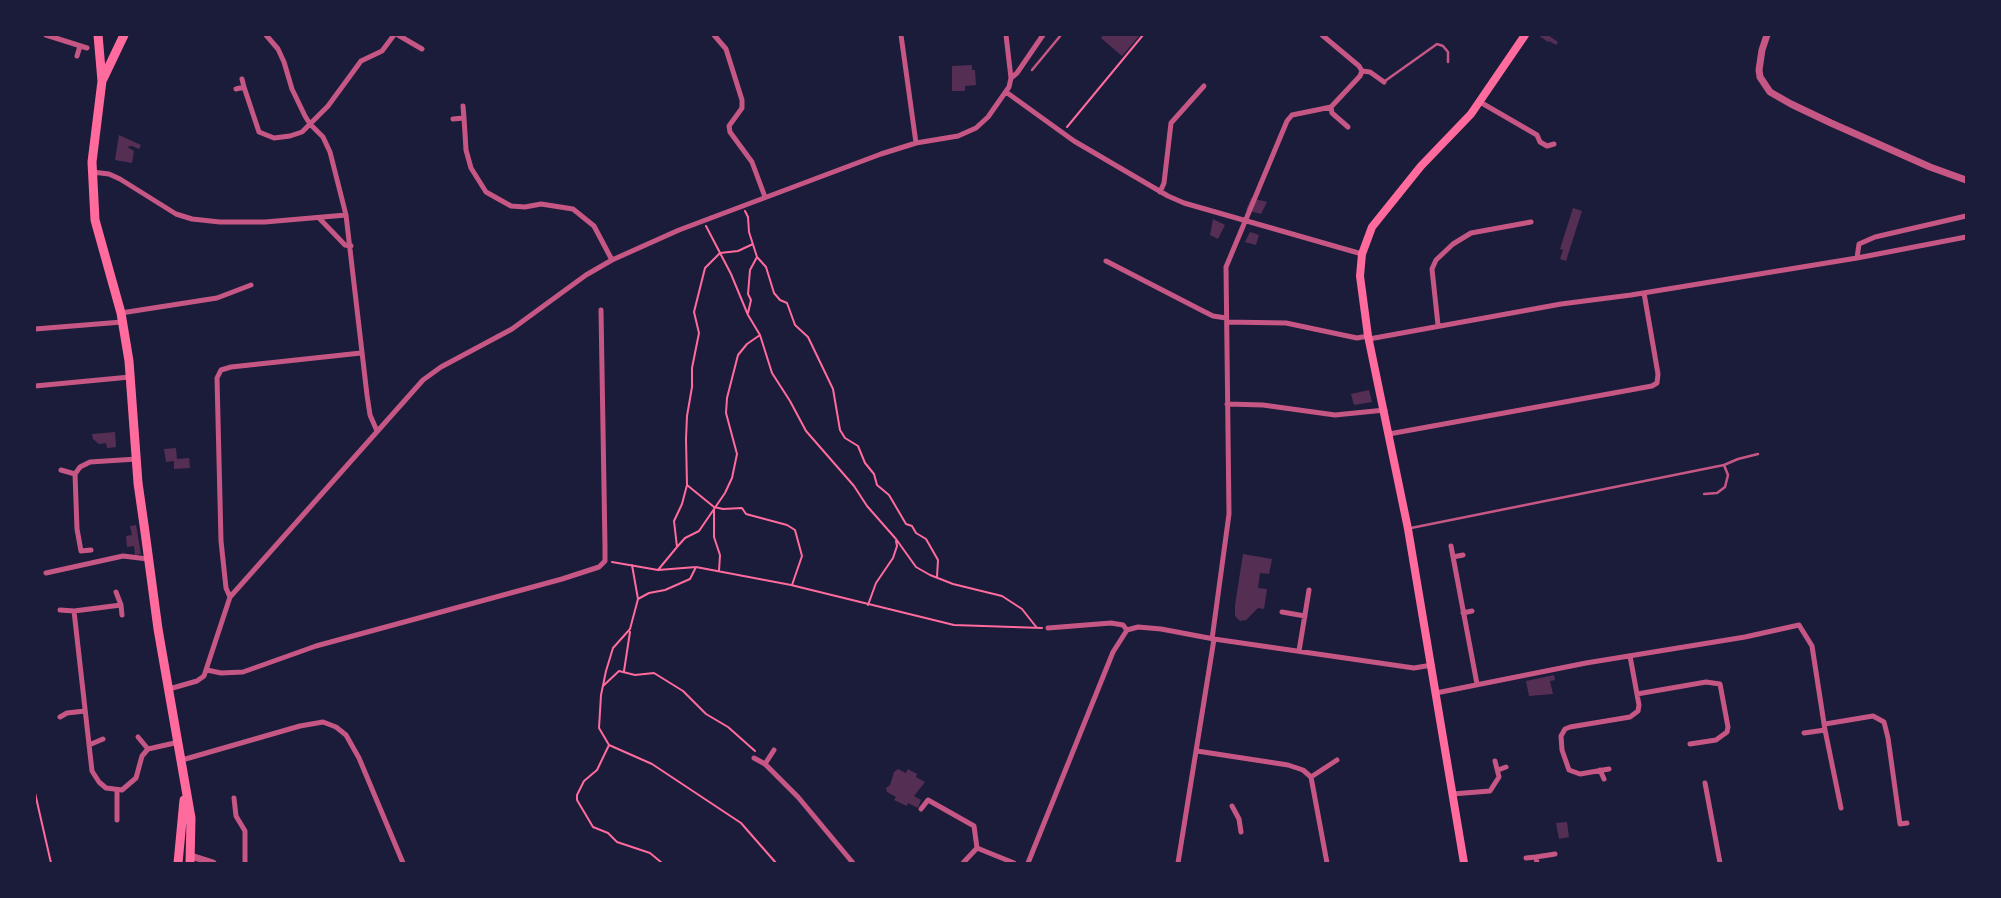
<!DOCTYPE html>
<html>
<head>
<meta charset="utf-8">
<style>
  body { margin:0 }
  #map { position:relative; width:2001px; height:898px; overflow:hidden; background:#1b1b3a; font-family:"DM Sans",sans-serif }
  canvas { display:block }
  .frame { position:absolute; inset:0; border:36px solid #1b1b3a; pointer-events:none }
</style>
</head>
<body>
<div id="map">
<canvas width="2001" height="898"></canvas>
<div class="frame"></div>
</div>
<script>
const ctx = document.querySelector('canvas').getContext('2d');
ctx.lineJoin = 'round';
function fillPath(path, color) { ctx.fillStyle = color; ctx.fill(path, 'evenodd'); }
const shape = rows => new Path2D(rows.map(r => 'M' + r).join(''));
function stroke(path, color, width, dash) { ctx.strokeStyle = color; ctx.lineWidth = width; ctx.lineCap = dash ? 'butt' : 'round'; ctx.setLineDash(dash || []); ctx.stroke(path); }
fillPath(shape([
  [1103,35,1140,35,1122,56,1101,38],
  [1538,35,1548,35,1558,42,1556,45,1549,41,1548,42],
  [972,65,972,70,975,70,976,85,965,86,965,91,952,91,952,66],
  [119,135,141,145,139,149,132,146,127,147,134,151,132,163,115,160],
  [1251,198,1267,202,1261,214,1246,210],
  [1573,208,1582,211,1566,261,1560,259,1563,250,1560,249],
  [1213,219,1225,225,1218,239,1210,235],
  [1250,232,1259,235,1256,245,1245,242],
  [1369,390,1372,402,1354,405,1351,394],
  [115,432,116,447,107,448,106,443,99,444,93,439,92,434],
  [176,448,177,459,189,458,190,468,174,469,174,461,166,462,164,449],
  [136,525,141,554,135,555,134,546,127,547,126,536,132,535,130,526],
  [1243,554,1272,559,1269,574,1260,573,1258,588,1267,589,1264,609,1258,608,1246,620,1240,621,1235,616,1235,605],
  [1554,675,1555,680,1550,681,1553,694,1529,696,1526,681],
  [898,769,906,773,908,769,917,774,916,777,925,782,914,796,921,800,918,808,908,803,907,806,894,800,896,797,887,792,886,788,890,785,894,772],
  [1567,822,1569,837,1559,839,1556,823]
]), '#542f53');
stroke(shape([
  [1067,127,1143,35],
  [745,211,748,217,749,232,757,257,766,267,774,293,780,300,787,303,795,325,808,337,833,389,840,430,845,438,858,446,865,463,874,474,877,485,889,495,906,524,912,526,916,533,926,539,938,560,937,577],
  [706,226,731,274,748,315,760,335,772,373,790,401,806,431,854,486,867,506,896,539,916,567,930,575,953,584,1002,596,1022,609,1037,628],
  [748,313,751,300,748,294,750,270,757,257],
  [687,485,714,507,723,509,742,508,746,514,787,525,795,530,802,556,792,585],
  [714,509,714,537,720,555,719,571],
  [677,547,685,538,699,531,725,493,732,478,737,454,726,413,727,398,738,355,747,344,760,335],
  [612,562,658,570,696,567,791,585,954,625,1042,628],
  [632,565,638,599,630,629,613,648,606,671,601,695,599,728,609,745,652,764,741,823,776,863],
  [658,570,677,547,674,521,682,504,687,485,686,439,687,416,692,387,692,368,699,333,694,312,705,268,720,253,738,251,753,244],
  [638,599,649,593,665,590,690,579,696,567],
  [868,605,876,583,893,558,897,546,896,541],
  [624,671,630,632],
  [603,686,619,671,635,675,654,673,683,691,706,714,728,727,755,751],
  [609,745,597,770,584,781,577,795,577,800,593,827,608,833,617,842,650,853,662,863],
  [35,793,51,863]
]), '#ff6b9d', 2);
stroke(shape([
  [1032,70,1061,35],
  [1385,81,1437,44,1443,46,1448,52,1448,62],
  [1724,465,1738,459,1758,454],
  [1411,528,1724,465,1728,475,1725,487,1717,493,1704,494]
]), '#c65784', 2.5);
stroke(shape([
  [46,35,87,48],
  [266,35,278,49,284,62,292,89,305,116,310,124,323,137,330,152,346,215,367,395,370,415,377,431],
  [398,35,422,49],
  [714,35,726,49,742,100,742,108,729,126,730,132,752,162,765,197],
  [901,35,916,143],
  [77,56,80,46],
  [1362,71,1370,72,1384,82],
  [1011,78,1017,73,1043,35],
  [242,79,244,87],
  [236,89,244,87,259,132,274,138,290,136,302,132,328,106,361,61,382,51,394,35],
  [1006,92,1074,141,1168,196,1184,203,1362,254],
  [1480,102,1537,135,1540,142,1547,146,1554,144],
  [463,106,464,118],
  [1331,107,1332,113,1348,127],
  [453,119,464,118,466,150,471,168,486,192,511,206,525,207,541,204,573,209,594,226,612,260],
  [92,172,109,174,120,179,176,214,192,219,220,222,265,222,346,215],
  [1160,192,1164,183,1171,123,1204,86],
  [319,218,345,245,351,246],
  [1857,258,1859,244,1875,237,1966,216],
  [1106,261,1203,311,1213,316,1226,318],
  [121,313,217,298,251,285],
  [1227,322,1286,323,1357,338,1368,336],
  [1438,325,1432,269,1436,260,1453,244,1471,233,1531,222],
  [35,329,122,322],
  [1369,339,1561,304,1631,295,1857,258,1966,237],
  [35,386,130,377],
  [1227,404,1263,405,1335,415,1385,410],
  [1389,434,1652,386,1657,383,1658,374,1644,293],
  [61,470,75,474],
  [1451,546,1477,684],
  [91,550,81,551,77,529,75,474,80,467,90,462,137,459],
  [1453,557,1463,555],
  [46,573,123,556,148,559],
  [116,592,121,605],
  [230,597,226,588,221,541,217,378,221,370,231,367,361,353],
  [60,610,74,611],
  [1282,612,1305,616],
  [1463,613,1472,611],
  [122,615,121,605,74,611,92,771,99,782,106,788,122,790,136,778,142,756,148,749,179,742],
  [1048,628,1111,623,1123,625,1127,630],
  [1212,639,1229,514,1226,267,1287,121,1292,115,1331,107,1360,76,1362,71,1359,66,1322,35],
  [1299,651,1309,590],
  [207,670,221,673,243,672,316,646,562,579,599,567,605,561,605,547,601,310],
  [169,689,197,681,204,676,230,597,423,380,441,367,512,329,586,275,612,260,679,230,881,154,916,143,958,136,976,128,988,117,1009,87,1011,78,1006,35],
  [1436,693,1586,663,1745,637,1799,625,1812,646,1825,730,1841,808],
  [1637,694,1706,682,1720,684,1728,727,1727,732,1716,740,1690,744],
  [60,717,67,713,85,711],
  [1825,724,1873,716,1884,722,1888,738,1900,824,1907,823],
  [1804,733,1825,730],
  [138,737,148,749],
  [89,745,103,739],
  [1197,751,1288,765,1303,770,1311,777,1327,863],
  [754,758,765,764,798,797,853,863],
  [182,760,300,726,323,722,336,727,346,735,359,758,403,863],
  [765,764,774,750],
  [1609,769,1580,774,1569,770,1562,750,1561,736,1565,729,1570,727,1630,717,1638,711,1639,705,1630,656],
  [1498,770,1506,767],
  [1600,770,1604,779],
  [1311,777,1337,760],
  [1705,783,1720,863],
  [117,791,117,820],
  [1452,794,1490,791,1499,777,1495,761],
  [234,798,236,816,245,831,245,863],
  [1232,806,1239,819,1241,832],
  [921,809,928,800,974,826,977,848],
  [1536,857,1555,854],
  [1526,858,1536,857,1537,863],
  [963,863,977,848,1014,863],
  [1028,863,1113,652,1127,630,1138,627,1161,629,1214,639,1414,668,1432,665],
  [1178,863,1214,639]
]), '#c65784', 5);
stroke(shape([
  [1767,35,1762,50,1759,70,1760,77,1770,92,1791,104,1831,123,1930,167,1966,180],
  [191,856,213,863]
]), '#c65784', 7);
stroke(shape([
  [1464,863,1408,529,1368,336,1360,276,1362,254,1372,227,1421,166,1471,114,1525,35]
]), '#ff6b9d', 8);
stroke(shape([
  [98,35,102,81,92,162,95,220,121,313,129,361,138,483,145,532,158,629,191,818,190,863],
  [103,79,124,35],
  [178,863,184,800]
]), '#ff6b9d', 9);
</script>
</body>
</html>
